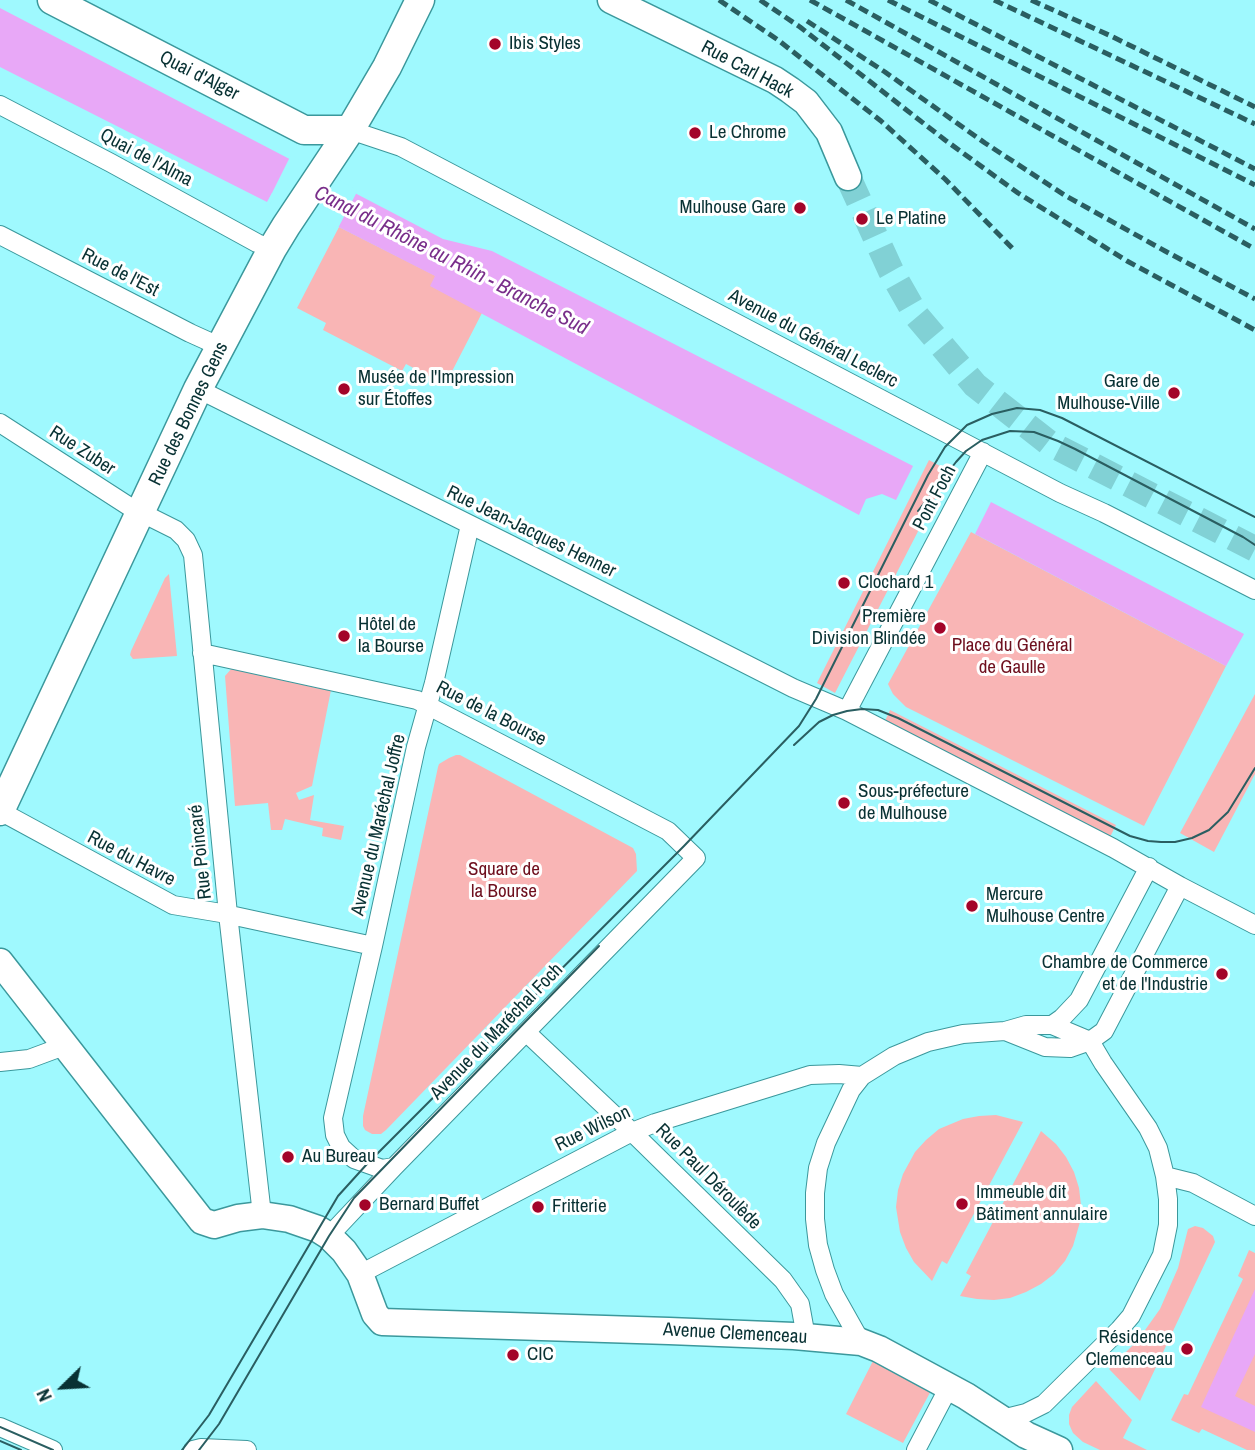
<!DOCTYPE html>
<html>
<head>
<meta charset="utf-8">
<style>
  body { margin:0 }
  #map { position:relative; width:1255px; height:1450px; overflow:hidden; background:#9ff9fe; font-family:"Archivo Narrow",sans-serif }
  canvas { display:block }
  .north { position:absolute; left:28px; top:1352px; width:70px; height:70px; -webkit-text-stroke:5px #fff; paint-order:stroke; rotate:246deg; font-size:19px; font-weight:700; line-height:28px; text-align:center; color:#083133 }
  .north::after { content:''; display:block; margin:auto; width:24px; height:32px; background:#083133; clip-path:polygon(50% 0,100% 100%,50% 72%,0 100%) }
</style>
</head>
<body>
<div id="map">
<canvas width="1255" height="1450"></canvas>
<div class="north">N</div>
</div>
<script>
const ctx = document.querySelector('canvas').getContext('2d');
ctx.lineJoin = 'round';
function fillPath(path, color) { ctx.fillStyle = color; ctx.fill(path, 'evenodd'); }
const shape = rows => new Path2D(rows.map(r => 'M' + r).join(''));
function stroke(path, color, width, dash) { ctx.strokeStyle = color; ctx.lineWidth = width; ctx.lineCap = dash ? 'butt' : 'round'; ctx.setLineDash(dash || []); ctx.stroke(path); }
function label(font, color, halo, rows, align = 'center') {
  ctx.font = font + ' "Archivo Narrow",sans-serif'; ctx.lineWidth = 6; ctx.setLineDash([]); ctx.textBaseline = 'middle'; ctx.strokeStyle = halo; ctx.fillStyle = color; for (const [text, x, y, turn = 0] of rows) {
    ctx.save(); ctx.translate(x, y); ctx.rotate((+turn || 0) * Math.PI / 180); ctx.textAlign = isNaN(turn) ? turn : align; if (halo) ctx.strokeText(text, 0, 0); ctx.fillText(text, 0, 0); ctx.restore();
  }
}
fillPath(shape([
  [339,227,436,276,431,286,482,313,445,385,406,364,402,371,323,330,326,323,297,308],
  [929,460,949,471,835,693,817,683],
  [971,532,1226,666,1144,826,906,707,893,694,888,684],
  [169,574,177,656,133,659,130,655,131,651,165,578],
  [232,668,331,690,312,786,296,793,299,800,314,795,310,820,344,826,341,840,322,836,323,828,285,819,282,830,271,830,268,803,235,806,225,676],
  [1255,694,1255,774,1214,852,1180,833],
  [890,710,1116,825,1110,837,885,721],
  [460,755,633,848,636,854,637,871,386,1130,381,1134,372,1134,365,1130,363,1126,363,1116,438,767,439,764,449,758,456,755],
  [996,1115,1023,1122,947,1264,942,1261,932,1281,914,1262,906,1248,900,1232,896,1207,898,1190,903,1174,915,1152,926,1140,939,1129,963,1119,979,1116],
  [1041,1131,1056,1144,1066,1157,1074,1172,1079,1188,1081,1205,1080,1222,1073,1246,1065,1261,1054,1274,1041,1284,1026,1292,1010,1298,994,1300,977,1299,960,1296,971,1276,966,1273],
  [1195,1226,1203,1228,1213,1236,1215,1242,1140,1401,1109,1369,1138,1340,1160,1309,1178,1268,1188,1229],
  [1249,1250,1255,1253,1255,1450,1247,1450,1202,1429,1199,1433,1171,1420,1184,1394,1188,1395,1243,1279,1238,1276],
  [875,1357,933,1387,903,1443,846,1414],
  [1096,1381,1132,1420,1123,1438,1147,1450,1100,1450,1083,1442,1073,1433,1069,1424,1069,1415,1072,1407]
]), '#f9b5b5');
fillPath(shape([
  [0,8,443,239,492,251,913,466,896,500,882,494,866,499,859,515,430,286,435,276,272,193,267,202,0,67],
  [991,502,1244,634,1226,666,975,534],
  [1255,1289,1255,1354,1235,1396,1255,1406,1255,1432,1201,1407]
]), '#e8a8f7');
fillPath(shape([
  [291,155,358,190,337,230,274,197,270,204,266,205]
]), '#9ff9fe');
stroke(shape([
  [848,177,891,271,916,315,975,385,1049,443,1255,549]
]), '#81d1d5', 26, [26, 13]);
const street = shape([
  [0,105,111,163,257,243,272,249],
  [350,130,401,147,1060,493,1104,513,1255,590],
  [0,235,190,333,221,347],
  [198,389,511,545,793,688,847,711,880,728,1113,848,1180,886,1255,925],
  [0,423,130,507,176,530,186,540,193,555,228,914,262,1215],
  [202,653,417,700,668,831,696,858,394,1167,329,1236],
  [847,711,983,452],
  [0,811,173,905,221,913,373,946],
  [1005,1031,1045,1047,1070,1048,1090,1041,1104,1031,1180,886],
  [527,1033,632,1132,783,1280,800,1304,806,1337],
  [0,1062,29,1059,64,1046],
  [394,1167,382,1169,354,1159,341,1147,335,1135,333,1118,373,946,416,747,434,683,470,525],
  [1165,1176,1193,1183,1255,1216],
  [360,1274,632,1132,655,1123,810,1075,839,1074,862,1076],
  [861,1342,834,1294,825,1270,818,1245,815,1219,815,1193,818,1168,826,1143,851,1090,862,1076,894,1056,928,1042,963,1034,1005,1031,1026,1025,1052,1025,1062,1018,1079,1000,1149,867],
  [1002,1419,1026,1413,1044,1404,1119,1330,1131,1316,1162,1255,1168,1225,1168,1199,1165,1176,1158,1148,1148,1128,1103,1063,1090,1041,1052,1025],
  [0,1427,53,1450],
  [193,1450,201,1448,247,1450],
  [916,1450,949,1387]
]);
const secondary = shape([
  [611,0,775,80,790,90,806,102,829,132,848,177],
  [0,962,202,1221,214,1225,238,1218,262,1215,289,1219,318,1229,329,1236,344,1251,360,1274,375,1314,382,1322,669,1331,794,1336,861,1342,879,1349,966,1396,1026,1435,1059,1450]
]);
const primary = shape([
  [52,0,304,130,350,130],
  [0,811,198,389,272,249,286,226,350,130,387,67,420,0]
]);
stroke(street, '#3b989c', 20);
stroke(secondary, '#3b989c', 29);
stroke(primary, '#3b989c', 31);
stroke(street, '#fff', 18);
stroke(secondary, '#fff', 26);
stroke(primary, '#fff', 28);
stroke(shape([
  [918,511,956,462,966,451,982,440,1010,431,1034,432,1058,441,1075,449,1243,537,1255,545],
  [794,745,819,722,833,715,847,711,862,709,878,710,898,718,1130,836,1148,841,1161,842,1175,842,1192,838,1209,830,1228,812,1255,768],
  [0,1427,53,1450],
  [0,1441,21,1450],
  [182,1450,209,1415,338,1196,367,1164,684,846,799,726,816,699,928,475,945,447,967,425,992,414,1017,408,1040,410,1062,418,1255,517],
  [199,1450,219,1424,329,1236,354,1198,599,946]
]), '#2a5e61', 2);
stroke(shape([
  [719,0,778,40,881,121,945,179,1014,250],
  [760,0,800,27,945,140,1018,193,1127,261,1255,330],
  [810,0,1255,249],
  [846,0,1255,229],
  [888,0,1255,185],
  [929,0,1255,169],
  [994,0,1255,124],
  [1031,0,1111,36,1255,107],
  [807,21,885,72,985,143,1066,196,1165,251,1255,299]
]), '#2a5e61', 5, [10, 5]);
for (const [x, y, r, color] of [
  [495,44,7,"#a30429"],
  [695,133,7,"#a30429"],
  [800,208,7,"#a30429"],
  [862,219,7,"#a30429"],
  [344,389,7,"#a30429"],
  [1174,393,7,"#a30429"],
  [844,583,7,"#a30429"],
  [940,628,7,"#a30429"],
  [344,636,7,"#a30429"],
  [844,803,7,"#a30429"],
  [972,906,7,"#a30429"],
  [1222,974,7,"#a30429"],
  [288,1157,7,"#a30429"],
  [962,1204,7,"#a30429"],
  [365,1205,7,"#a30429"],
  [538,1207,7,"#a30429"],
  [1187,1349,7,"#a30429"],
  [513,1355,7,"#a30429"]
]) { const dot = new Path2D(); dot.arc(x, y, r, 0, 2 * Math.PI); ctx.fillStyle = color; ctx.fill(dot); stroke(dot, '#fff', 2.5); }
label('19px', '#083133', '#fff', [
  ["Ibis Styles",509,44],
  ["Le Chrome",709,133],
  ["Mulhouse Gare",786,208,"right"],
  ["Le Platine",876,219],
  ["Musée de l'Impression",358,378],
  ["sur Étoffes",358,400],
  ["Gare de",1160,382,"right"],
  ["Mulhouse-Ville",1160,404,"right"],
  ["Clochard 1",858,583],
  ["Première",926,617,"right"],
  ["Division Blindée",926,639,"right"],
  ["Hôtel de",358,625],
  ["la Bourse",358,647],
  ["Sous-préfecture",858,792],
  ["de Mulhouse",858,814],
  ["Mercure",986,895],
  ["Mulhouse Centre",986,917],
  ["Chambre de Commerce",1208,963,"right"],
  ["et de l'Industrie",1208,985,"right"],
  ["Au Bureau",302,1157],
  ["Immeuble dit",976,1193],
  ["Bâtiment annulaire",976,1215],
  ["Bernard Buffet",379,1205],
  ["Fritterie",552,1207],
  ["Résidence",1173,1338,"right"],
  ["Clemenceau",1173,1360,"right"],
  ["CIC",527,1355]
], 'left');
label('19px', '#083133', '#fff', [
  ["Rue Carl Hack",747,70,28],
  ["Quai d'Alger",199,76,27],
  ["Quai de l'Alma",146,158,28],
  ["Rue de l'Est",120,273,27],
  ["Avenue du Général Leclerc",813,339,28],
  ["Rue des Bonnes Gens",189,414,-64],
  ["Rue Zuber",82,451,33],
  ["Pont Foch",935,498,-62],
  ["Rue Jean-Jacques Henner",531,532,26],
  ["Rue de la Bourse",491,714,27],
  ["Avenue du Maréchal Joffre",379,825,-77],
  ["Rue Poincaré",201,852,-96],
  ["Rue du Havre",131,859,28],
  ["Avenue du Maréchal Foch",497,1032,-46],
  ["Rue Wilson",593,1129,-26],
  ["Rue Paul Déroulède",708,1177,45],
  ["Avenue Clemenceau",735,1334,3]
]);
label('19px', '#6e0f1e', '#fff', [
  ["Place du Général",1012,646],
  ["de Gaulle",1012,668],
  ["Square de",504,870],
  ["la Bourse",504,892]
]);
label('italic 21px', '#792e8a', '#fff', [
  ["Canal du Rhône au Rhin - Branche Sud",451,261,27]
]);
</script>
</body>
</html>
